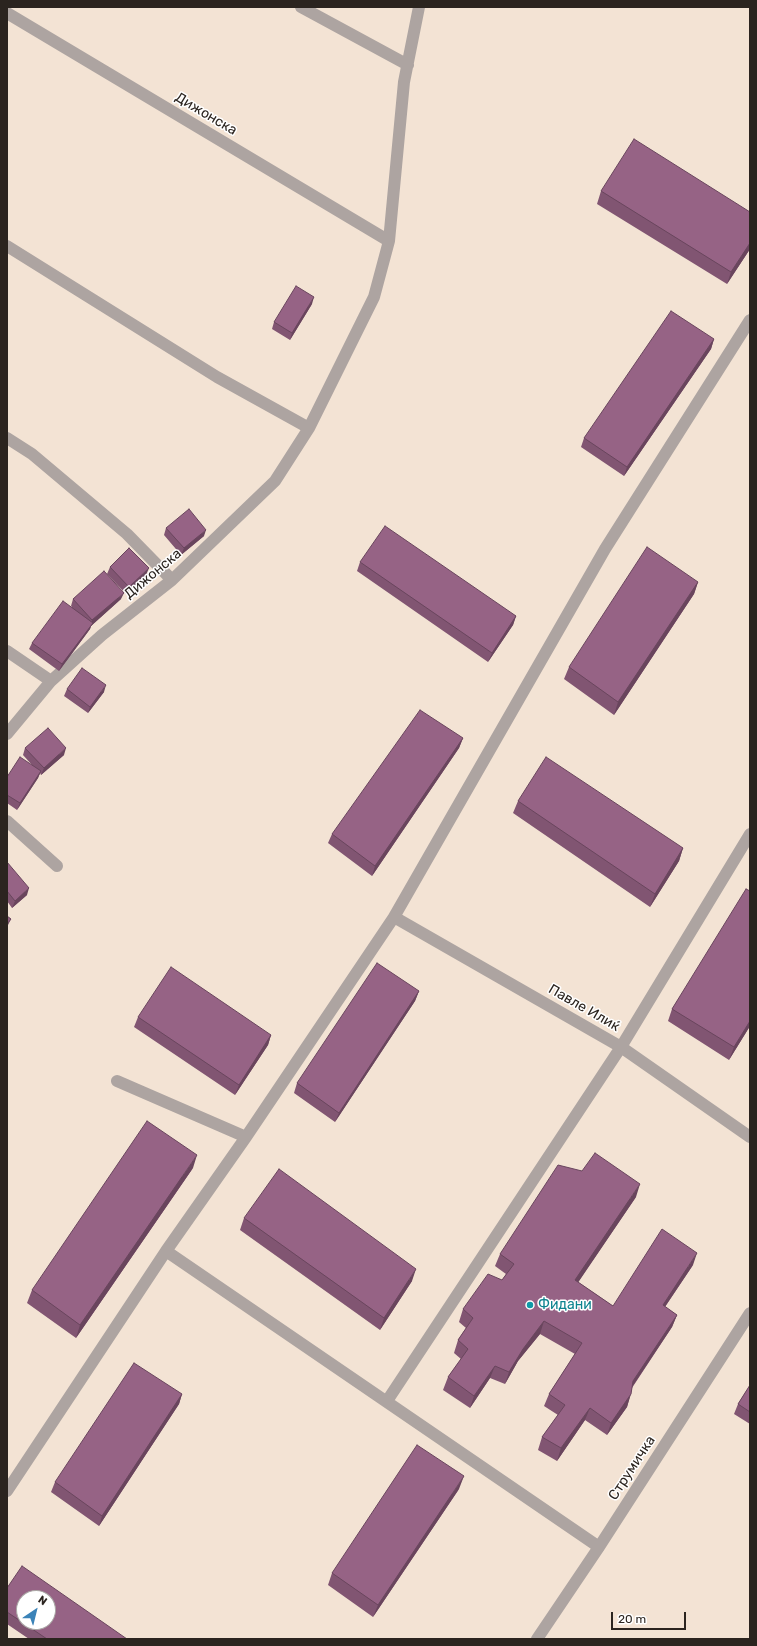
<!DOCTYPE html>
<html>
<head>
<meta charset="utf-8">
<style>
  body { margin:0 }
  #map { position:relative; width:757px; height:1646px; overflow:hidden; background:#f3e3d4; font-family:Rubik,sans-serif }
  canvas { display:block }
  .frame { position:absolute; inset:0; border:8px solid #2b241f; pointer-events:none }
  .north { position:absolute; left:16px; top:1590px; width:40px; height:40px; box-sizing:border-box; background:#fff; border:1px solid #aaa7a5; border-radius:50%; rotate:35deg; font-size:11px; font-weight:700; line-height:16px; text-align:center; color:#2b241f }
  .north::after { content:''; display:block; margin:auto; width:14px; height:18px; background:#3b83b8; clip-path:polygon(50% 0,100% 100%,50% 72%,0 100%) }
  .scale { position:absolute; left:611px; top:1612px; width:75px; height:18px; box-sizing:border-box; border:2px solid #2b241f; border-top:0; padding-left:5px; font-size:12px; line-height:14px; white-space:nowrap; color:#2b241f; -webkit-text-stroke:3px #fff; paint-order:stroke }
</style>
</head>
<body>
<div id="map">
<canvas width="757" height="1646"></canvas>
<div class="frame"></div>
<div class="north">N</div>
<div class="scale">20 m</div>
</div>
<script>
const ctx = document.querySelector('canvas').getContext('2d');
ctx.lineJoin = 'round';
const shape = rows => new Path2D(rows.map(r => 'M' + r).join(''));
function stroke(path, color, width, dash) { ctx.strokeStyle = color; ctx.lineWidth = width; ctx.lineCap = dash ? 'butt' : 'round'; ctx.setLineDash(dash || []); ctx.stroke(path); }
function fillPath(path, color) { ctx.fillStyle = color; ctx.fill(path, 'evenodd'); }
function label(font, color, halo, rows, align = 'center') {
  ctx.font = font + ' Rubik,sans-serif'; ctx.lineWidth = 3; ctx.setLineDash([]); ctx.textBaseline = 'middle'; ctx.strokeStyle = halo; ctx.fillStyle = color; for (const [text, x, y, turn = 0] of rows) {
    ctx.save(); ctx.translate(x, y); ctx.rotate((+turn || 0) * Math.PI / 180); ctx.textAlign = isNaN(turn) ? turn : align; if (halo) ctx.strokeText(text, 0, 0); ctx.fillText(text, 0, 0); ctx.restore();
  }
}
stroke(shape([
  [301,7,408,65],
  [7,13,389,241],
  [7,246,217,377,309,428],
  [7,438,32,454,127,534,172,580],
  [7,651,51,681],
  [7,734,51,681,102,635,172,580,275,481,309,428,374,297,389,241,404,82,419,7],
  [7,821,57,866],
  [394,917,621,1047,750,1137],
  [117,1081,246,1137],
  [166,1251,599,1547],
  [387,1401,621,1047,750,834],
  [7,1491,166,1251,246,1137,394,917,605,549,750,320],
  [537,1639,599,1547,750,1313]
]), '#ada4a1', 12);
fillPath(shape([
  [601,191,750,212,750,249,727,284,597,204],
  [312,304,290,340,272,329,274,322],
  [714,339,711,349,624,476,581,447,584,438],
  [166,528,204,536,181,555,164,535],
  [360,562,516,616,513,625,488,662,357,571],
  [110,567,146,575,126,594,107,574],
  [698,582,694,594,614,715,564,679,569,667],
  [73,599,121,599,91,626,90,629,59,671,29,649,32,643,72,607,71,606],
  [67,689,104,692,88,713,64,696],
  [463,738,459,748,372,876,328,843,332,834],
  [25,748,64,755,41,775,40,773,38,778,17,810,7,803,7,777,32,765,23,755],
  [518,801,683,848,679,861,650,907,513,813],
  [7,862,27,895,12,908,7,901],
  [750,891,750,1026,729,1060,668,1021,672,1009],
  [419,991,415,1001,335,1122,294,1093,297,1083],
  [138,1017,271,1035,268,1045,235,1095,134,1027],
  [193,1168,76,1338,27,1303,32,1290],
  [636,1197,578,1282,613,1306,693,1265,665,1307,677,1315,672,1327,632,1388,627,1407,607,1435,585,1420,557,1461,538,1450,542,1437,558,1415,544,1406,549,1394,575,1354,540,1334,518,1361,505,1384,490,1378,470,1408,443,1390,448,1377,461,1359,454,1353,458,1340,466,1328,459,1322,463,1309,502,1280,506,1274,495,1266,500,1254],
  [244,1218,412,1281,380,1330,240,1230],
  [750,1385,750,1424,734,1414,738,1404],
  [182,1394,179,1404,99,1526,51,1492,55,1482],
  [459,1489,373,1617,328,1585,332,1573],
  [7,1588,127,1639,29,1639,7,1624]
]), '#815572');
fillPath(shape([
  [750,243,750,249,727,284,731,272],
  [314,297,312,304,290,340,292,333],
  [714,339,711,349,624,476,627,467],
  [206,530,204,536,181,555,184,548],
  [149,568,146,575,126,594,129,587],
  [698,582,694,594,614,715,618,702],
  [124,593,121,599,91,626,90,629,59,671,62,664,91,625,92,620],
  [516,616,513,625,488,662,492,653],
  [106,685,104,692,88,713,90,707],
  [463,738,459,748,372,876,375,866],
  [66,748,64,755,41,775,44,768],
  [41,771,38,778,17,810,20,803],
  [683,848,679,861,650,907,655,894],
  [29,888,27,895,12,908,15,901],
  [11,919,7,927,7,924],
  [419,991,415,1001,335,1122,339,1113],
  [750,1021,750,1026,729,1060,734,1047],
  [271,1035,268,1045,235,1095,239,1085],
  [197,1155,193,1168,76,1338,80,1325],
  [640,1184,636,1197,571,1293,575,1280],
  [697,1253,693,1265,658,1317,663,1305],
  [416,1269,412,1281,380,1330,384,1318],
  [677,1315,672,1327,628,1393,633,1381],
  [544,1321,540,1334,518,1361,505,1384,509,1372,523,1349],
  [495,1366,490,1378,470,1408,474,1396],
  [182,1394,179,1404,99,1526,102,1516],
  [631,1394,627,1407,607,1435,611,1423],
  [590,1408,585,1420,557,1461,561,1448],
  [464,1476,459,1489,373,1617,378,1605]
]), '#69455d');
const building = shape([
  [634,139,750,212,750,243,731,272,601,191,634,139],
  [296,286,314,297,292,333,274,322,296,286],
  [671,311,714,339,627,467,584,438,671,311],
  [189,509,206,530,184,548,166,528,189,509],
  [385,526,516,616,492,653,360,562,385,526],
  [647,547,698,582,618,702,569,667,647,547],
  [129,548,149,568,129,587,110,567,129,548],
  [104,571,124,593,92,620,73,599,104,571],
  [63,601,93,623,62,664,32,643,63,601],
  [82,668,106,685,90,707,67,689,82,668],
  [420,710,463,738,375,866,332,834,420,710],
  [48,728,66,748,44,768,25,748,48,728],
  [20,757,41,771,20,803,7,795,7,777,20,757],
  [546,757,683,848,655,894,518,801,546,757],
  [7,862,29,888,15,901,7,891,7,862],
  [746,889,750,891,750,1021,734,1047,672,1009,746,889],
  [7,916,11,919,7,924,7,916],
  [377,963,419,991,339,1113,297,1083,377,963],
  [171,967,271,1035,239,1085,138,1017,171,967],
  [147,1121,197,1155,80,1325,32,1290,147,1121],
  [595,1153,640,1184,575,1280,613,1306,662,1229,697,1253,663,1305,677,1315,633,1381,631,1394,611,1423,590,1408,561,1448,542,1437,565,1405,549,1394,582,1343,544,1321,523,1349,509,1372,495,1366,474,1396,448,1377,468,1349,458,1340,473,1318,463,1309,488,1274,502,1280,514,1264,500,1254,558,1165,582,1171,595,1153],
  [279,1169,416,1269,384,1318,244,1218,279,1169],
  [134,1363,182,1394,102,1516,55,1482,134,1363],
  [750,1385,750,1412,738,1404,750,1385],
  [417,1445,464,1476,378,1605,332,1573,417,1445],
  [22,1566,127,1639,47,1639,7,1612,7,1588,22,1566],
  [24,1598,48,1598,48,1622,24,1622,24,1598]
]);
fillPath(building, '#966385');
stroke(building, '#69455d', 1);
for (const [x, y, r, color] of [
  [530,1305,4,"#0f9aa8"]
]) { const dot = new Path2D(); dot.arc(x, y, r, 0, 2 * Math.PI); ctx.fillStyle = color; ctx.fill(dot); stroke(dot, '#fff', 1.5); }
label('14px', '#2b241f', '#fff', [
  ["Дижонска",206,114,31],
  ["Дижонска",153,574,-40],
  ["Павле Илиќ",584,1008,30],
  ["Струмичка",632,1468,-57]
]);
label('14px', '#0d838f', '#fff', [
  ["Фидани",538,1305]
], 'left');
</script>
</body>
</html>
